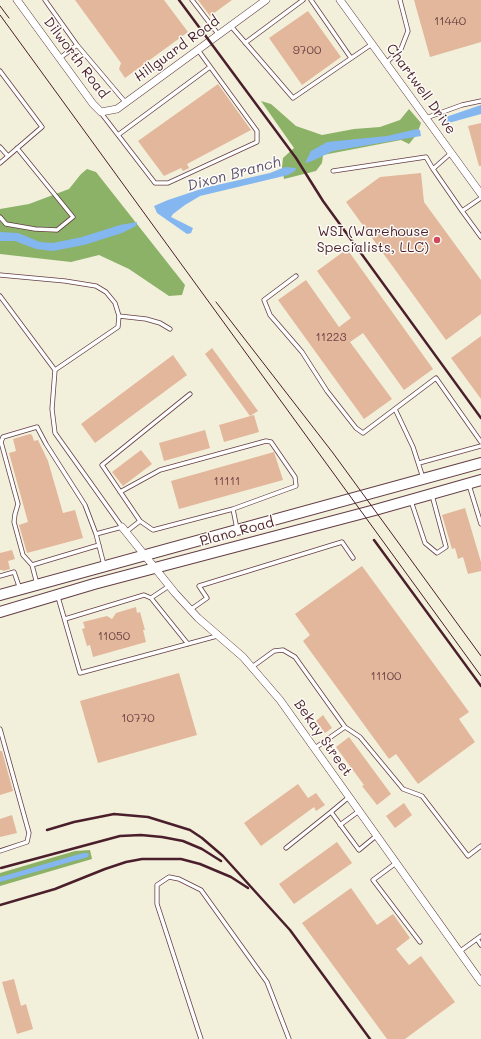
<!DOCTYPE html>
<html>
<head>
<meta charset="utf-8">
<style>
  body { margin:0 }
  canvas { display:block; background:#f2efdb }
</style>
</head>
<body>
<canvas width="481" height="1039"></canvas>
<script>
const ctx = document.querySelector('canvas').getContext('2d');
ctx.lineJoin = 'round';
function fillPath(path, color) { ctx.fillStyle = color; ctx.fill(path, 'evenodd'); }
const shape = rows => new Path2D(rows.map(r => 'M' + r).join(''));
function stroke(path, color, width, dash) { ctx.strokeStyle = color; ctx.lineWidth = width; ctx.lineCap = dash ? 'butt' : 'round'; ctx.setLineDash(dash || []); ctx.stroke(path); }
function label(font, color, halo, rows, align = 'center') {
  ctx.font = font + ' Mali,sans-serif'; ctx.lineWidth = 3; ctx.setLineDash([]); ctx.textBaseline = 'middle'; ctx.strokeStyle = halo; ctx.fillStyle = color; for (const [text, x, y, turn = 0] of rows) {
    ctx.save(); ctx.translate(x, y); ctx.rotate((+turn || 0) * Math.PI / 180); ctx.textAlign = isNaN(turn) ? turn : align; if (halo) ctx.strokeText(text, 0, 0); ctx.fillText(text, 0, 0); ctx.restore();
  }
}
fillPath(shape([
  [261,101,271,104,296,126,322,135,354,129,380,127,400,120,409,109,421,123,417,134,409,144,401,140,323,155,322,163,316,171,284,179,282,167,283,158,294,148],
  [87,169,96,172,185,285,182,295,169,296,129,269,99,255,71,262,0,254,0,209,29,204,69,189,81,174],
  [90,850,92,859,0,886,0,873,75,851]
]), '#8cb267');
fillPath(shape([
  [481,105,481,114,445,124,441,122,440,119],
  [417,129,420,130,421,136,333,151,312,161,305,163,311,151,327,142,387,136],
  [285,167,296,168,295,171,288,175,200,196,185,205,173,214,171,217,193,228,191,233,187,234,157,213,154,206,168,200,204,188,270,173],
  [137,222,136,226,122,233,84,245,53,251,36,249,15,241,0,241,0,232,18,233,40,242,53,243,82,237,120,225],
  [83,853,87,853,89,854,88,857,0,882,0,877]
]), '#84b6f0');
fillPath(shape([
  [75,0,164,0,188,32,125,78,119,69,121,63],
  [198,0,232,0,210,16],
  [414,0,481,0,481,42,430,57],
  [308,11,341,57,302,85,269,38],
  [218,84,251,130,187,164,189,168,183,171,181,168,164,176,138,141],
  [481,123,481,166,479,166,468,126],
  [421,173,424,202,481,280,481,314,446,340,346,202,380,177],
  [347,249,433,369,404,390,363,333,350,342,392,399,364,419,278,300,306,280,339,327,351,318,317,271],
  [481,336,481,399,451,358],
  [212,348,258,411,250,416,205,354],
  [173,355,187,375,95,443,81,424],
  [254,415,259,432,224,442,219,425],
  [205,430,210,448,164,461,159,443],
  [30,434,32,435,34,441,38,440,48,461,63,513,75,510,83,538,27,553,19,525,28,522,9,453,16,451,13,439],
  [141,450,152,464,123,486,112,472],
  [274,452,283,480,179,509,171,481],
  [465,508,481,562,481,571,468,574,463,557,458,559,455,548,452,549,442,515],
  [12,550,15,559,8,561,10,569,3,571,3,570,0,570,0,553],
  [362,566,469,712,459,719,475,742,418,784,396,754,389,759,303,641,310,635,295,614],
  [136,607,137,613,140,612,145,630,143,630,146,642,93,657,90,645,87,646,82,629,85,628,83,622,107,616,112,619,116,613],
  [179,673,197,735,98,763,80,701],
  [323,715,332,728,325,733,316,721],
  [349,737,391,794,377,805,362,786,364,785,336,747],
  [0,751,2,751,13,791,0,795],
  [298,784,308,798,316,793,325,805,316,811,314,807,261,846,244,823],
  [404,803,412,815,395,828,386,816],
  [12,815,17,833,0,837,0,819],
  [337,842,352,863,294,904,279,884],
  [351,888,377,925,393,914,410,938,396,949,409,965,421,956,455,1002,405,1039,387,1039,302,923],
  [14,979,21,1006,26,1004,33,1029,17,1034,2,982]
]), '#e3b79b');
const lane = shape([
  [45,0,77,45,126,103],
  [192,0,218,34],
  [311,0,351,58],
  [230,25,293,98,372,44],
  [245,43,303,0],
  [198,50,257,131,257,142,168,183,155,183,118,135,210,67],
  [60,58,77,45],
  [386,63,401,49,408,31,400,0],
  [0,71,42,127,0,163],
  [101,113,118,135],
  [426,118,462,105,481,101],
  [0,147,8,156],
  [451,153,433,169,462,211,481,198],
  [333,171,426,157,433,169],
  [462,211,481,237],
  [0,217,6,224,35,229,57,230,73,217,17,148],
  [0,275,65,281,96,286,106,292,115,303,119,316,118,327,55,370],
  [296,276,264,300,270,315,302,352,327,391,356,428,363,433,436,378,481,442],
  [0,296,55,370,52,409,55,433,122,527,96,534,104,565],
  [119,316,146,319,160,323,170,329],
  [395,409,413,447,423,478],
  [419,463,481,446],
  [469,485,481,524],
  [120,492,160,470,266,441,271,442,295,477,296,486,233,509],
  [411,501,425,543,437,553,446,547,432,495],
  [140,521,153,530,233,509,237,529],
  [126,532,140,521,102,465,190,394],
  [32,565,23,555,14,522,15,514,18,504,1,442,3,437,37,427,46,444,85,505,96,534],
  [0,576,14,572,20,589],
  [37,584,32,565,99,545],
  [58,597,80,673,217,636],
  [151,598,169,586],
  [190,610,207,598,199,586,342,542,353,558],
  [65,619,144,595,151,598,188,644],
  [252,667,274,651,283,650,295,657,345,727,360,737,403,789,422,796,468,856,481,846],
  [0,729,29,833,27,842,0,851],
  [315,748,345,727],
  [349,797,331,812,359,850,376,836],
  [340,825,359,811],
  [286,848,331,812],
  [396,863,373,880,420,942],
  [477,939,481,945],
  [459,952,481,936],
  [201,1039,157,904,157,885,169,877,179,879,201,890,267,982,289,1039]
]);
const street = shape([
  [17,0,93,104,101,112,117,109,266,0],
  [340,0,481,194],
  [122,527,175,593,198,618,243,657,280,700,481,982]
]);
const secondary = shape([
  [0,595,481,463],
  [0,612,94,584,375,510,481,480]
]);
stroke(lane, '#633e45', 5);
stroke(street, '#633e45', 8);
stroke(secondary, '#633e45', 12);
stroke(lane, '#fff', 3.5);
stroke(street, '#fff', 7);
stroke(secondary, '#fff', 10);
stroke(shape([
  [0,6,9,18],
  [0,15,481,676],
  [216,302,333,453,481,656]
]), '#4a1f2b', 1);
stroke(shape([
  [179,0,296,158,323,201,481,418],
  [374,540,481,686],
  [47,830,74,822,114,814,148,817,190,830,202,838,223,856,290,930,370,1039],
  [1,868,120,836,141,835,162,837,183,841,202,849,221,861],
  [0,905,55,889,105,869,126,862,142,859,181,859,200,864,231,877,248,888]
]), '#4a1f2b', 2.5);
for (const [x, y, r, color] of [
  [437,240,4,"#d1495b"]
]) { const dot = new Path2D(); dot.arc(x, y, r, 0, 2 * Math.PI); ctx.fillStyle = color; ctx.fill(dot); stroke(dot, '#fdfcf7', 1.5); }
label('12px', '#704547', null, [
  ["11440",450,21],
  ["9700",307,50],
  ["11223",331,337],
  ["11111",227,481],
  ["11050",114,636],
  ["11100",386,676],
  ["10770",138,718]
]);
label('14px', '#4a1f2b', '#fdfcf7', [
  ["Hillguard Road",177,49,-36],
  ["Dilworth Road",76,58,53],
  ["Chartwell Drive",421,89,54],
  ["Plano Road",237,532,-15],
  ["Bekay Street",323,738,55]
]);
label('14px', '#4a1f2b', '#fdfcf7', [
  ["WSI (Warehouse",429,232],
  ["Specialists, LLC)",429,248]
], 'right');
label('italic 15px', '#5e5470', '#fdfcf7', [
  ["Dixon Branch",234,174,-15]
]);
</script>
</body>
</html>
